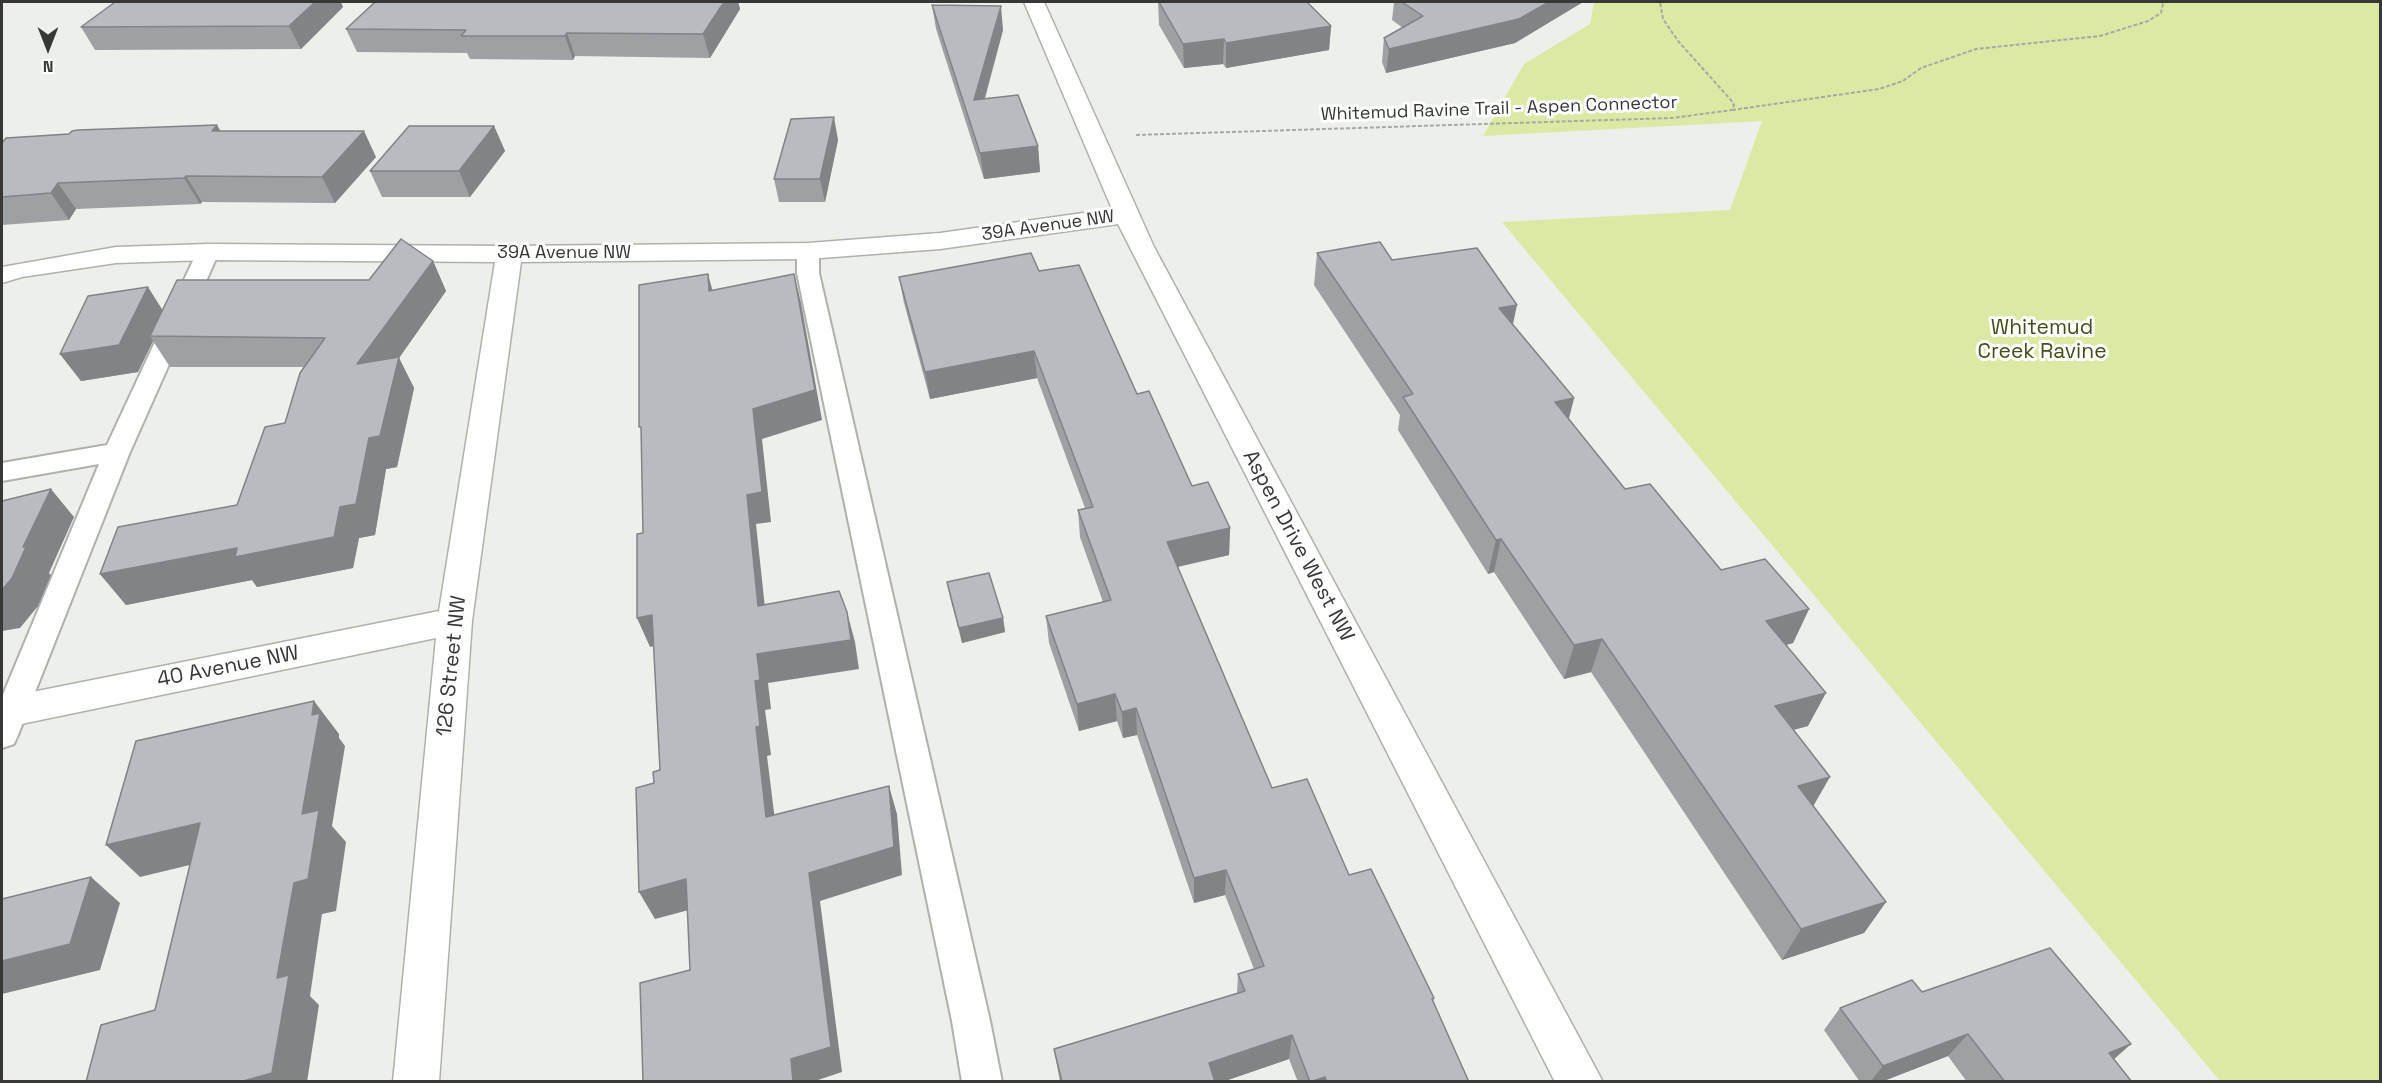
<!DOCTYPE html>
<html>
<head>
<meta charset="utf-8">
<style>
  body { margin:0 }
  #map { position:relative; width:2382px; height:1083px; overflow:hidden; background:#edefea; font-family:"Space Grotesk",sans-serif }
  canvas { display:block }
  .frame { position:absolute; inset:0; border:3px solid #373736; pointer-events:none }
  .north { position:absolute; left:18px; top:18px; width:60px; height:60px; -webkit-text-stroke:4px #fff; paint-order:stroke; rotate:180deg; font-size:16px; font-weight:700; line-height:24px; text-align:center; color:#373736 }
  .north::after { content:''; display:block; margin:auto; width:21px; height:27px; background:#373736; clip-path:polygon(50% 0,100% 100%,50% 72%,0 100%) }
</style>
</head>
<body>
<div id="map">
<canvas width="2382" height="1083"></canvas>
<div class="frame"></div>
<div class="north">N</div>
</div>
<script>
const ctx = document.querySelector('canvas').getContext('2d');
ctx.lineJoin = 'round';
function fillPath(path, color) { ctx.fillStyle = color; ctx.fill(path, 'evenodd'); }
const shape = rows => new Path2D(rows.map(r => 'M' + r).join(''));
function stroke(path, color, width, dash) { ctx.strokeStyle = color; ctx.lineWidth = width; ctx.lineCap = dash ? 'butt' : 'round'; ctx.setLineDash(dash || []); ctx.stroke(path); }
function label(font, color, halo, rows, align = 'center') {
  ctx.font = font + ' "Space Grotesk",sans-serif'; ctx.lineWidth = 6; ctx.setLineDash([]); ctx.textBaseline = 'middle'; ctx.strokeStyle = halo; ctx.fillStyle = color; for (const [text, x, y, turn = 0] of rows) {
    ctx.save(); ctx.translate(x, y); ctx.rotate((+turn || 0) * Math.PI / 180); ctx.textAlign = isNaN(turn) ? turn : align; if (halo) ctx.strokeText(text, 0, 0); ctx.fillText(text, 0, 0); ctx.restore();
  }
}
fillPath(shape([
  [1594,2,2380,2,2380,1081,2220,1081,1502,222,1730,210,1762,121,1483,136,1524,64,1590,24]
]), '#dae9a4');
const service = shape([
  [808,244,816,246,819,251,819,273,990,1021,1002,1082,962,1082,952,1021,797,273,797,251,800,246,808,244],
  [208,245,216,247,219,252,130,452,18,735,14,744,2,748,2,697,99,464,2,481,2,463,107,445,197,252,200,247,208,245]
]);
const minor = shape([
  [1024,2,1044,2,1154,247,1603,1082,1555,1082,1118,224,940,249,808,259,521,262,472,621,439,1082,393,1082,436,638,2,728,2,698,439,611,495,262,208,260,116,263,22,277,2,283,2,267,116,247,208,244,509,246,808,243,940,233,1112,209,1024,2]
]);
stroke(service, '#b0b1ac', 4);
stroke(minor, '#b0b1ac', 3);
stroke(shape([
  [1732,110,1879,89,1903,81,1921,68,1976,49,2100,36,2148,21,2161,13,2163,4,2166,2],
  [1136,135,1672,118,1732,110,1734,105,1731,100,1678,41,1663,19,1660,2]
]), '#a7a9a5', 2, [4, 2]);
fillPath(service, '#fff');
fillPath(minor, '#fff');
fillPath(shape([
  [375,2,738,2,740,9,710,58,575,56,573,60,470,59,467,53,357,52,346,29],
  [1158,2,1331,26,1329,50,1226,68,1223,64,1184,68,1159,25],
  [1394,2,1583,2,1515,43,1386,73,1382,62,1384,38,1403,28,1392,20],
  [932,5,1003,30,985,99,1038,146,1040,172,984,179,936,29],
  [343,7,301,49,95,50,81,27],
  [494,126,505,151,470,197,382,197,370,171],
  [221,131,376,157,335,203,202,202,200,204,76,209,69,220,2,225,2,143],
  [838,140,825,202,779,202,774,179],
  [1317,253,1513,324,1574,398,1569,419,1625,489,1721,570,1809,609,1793,643,1786,645,1808,726,1793,730,1813,806,1886,902,1864,933,1782,960,1591,672,1564,679,1494,572,1488,574,1398,430,1400,415,1314,285],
  [433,261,446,291,399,358,414,388,397,467,386,469,375,535,359,538,353,568,257,587,252,580,126,605,100,574,237,505,285,423,303,367,170,367,153,341,138,372,81,381,60,354,163,310,369,280],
  [1039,271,1137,394,1192,486,1230,528,1229,555,1178,567,1272,788,1349,875,1434,998,1433,1002,1469,1082,1298,1082,1289,1059,1222,1082,1060,1082,1054,1049,1237,993,1238,974,1254,969,1225,895,1194,903,1137,735,1123,738,1117,721,1079,731,1049,643,1046,616,1103,602,1080,537,1078,510,1085,508,1037,378,930,399,904,303,899,277],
  [947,582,1003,618,1005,632,962,643,950,597],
  [1922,992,2131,1044,2114,1059,2132,1082,1967,1082,1948,1056,1881,1082,1860,1082,1824,1030,1840,1008]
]), '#9ea1a4');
fillPath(shape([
  [315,2,341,2,343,7,301,49,289,26],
  [724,2,738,2,740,9,710,58,703,34],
  [1549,2,1583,2,1515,43,1386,73,1389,49],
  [1001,6,1003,30,977,125,974,100],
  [1331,26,1329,50,1226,68,1226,43],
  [567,33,575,56,573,60,565,36],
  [1224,39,1223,64,1184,68,1183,44],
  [834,117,838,140,825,202,820,179],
  [217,125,232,150,212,131],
  [494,126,505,151,470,197,459,171],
  [364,131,376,157,335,203,322,177],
  [1038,146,1040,172,984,179,980,153],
  [186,176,202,202,200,204,184,178],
  [58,183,76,209,69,220,51,193],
  [433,261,446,291,399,358,414,388,397,467,386,469,375,535,359,538,353,568,257,587,252,580,126,605,100,574,237,548,357,364],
  [708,274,716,303,709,291],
  [794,274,801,303,822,420,762,439,771,522,756,524,768,636,758,606,747,495,753,409],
  [148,287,165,314,150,336,153,341,138,372,81,381,60,354],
  [1517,305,1510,338,1499,308],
  [1034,351,1037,378,930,399,925,372],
  [1574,398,1565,432,1555,402],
  [51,489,74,517,49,573,51,575,38,606,20,628,2,631,2,590],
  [1230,528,1229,555,1167,569,1167,542],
  [1501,539,1494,572,1488,574,1496,540],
  [1809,609,1793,643,1750,654,1766,621],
  [847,612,855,642,859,669,768,683,771,709,765,710,771,755,767,756,778,845,766,817,756,727,755,681,757,654],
  [652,615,665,644,650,647,637,618],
  [1003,618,1005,632,962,643,959,628],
  [1602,639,1591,672,1564,679,1574,645],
  [1826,693,1808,726,1759,739,1775,706],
  [1115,694,1117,721,1079,731,1077,704],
  [314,701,339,734,339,738,345,746,332,826,346,842,336,911,322,914,310,996,319,1005,307,1082,240,1082,277,978,302,814,312,715],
  [1136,708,1137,735,1123,738,1122,712],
  [1830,777,1811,810,1798,786],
  [889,786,897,814,902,875,820,901,842,1072,812,1082,793,1082,791,1059,809,873],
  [200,823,231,855,140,877,106,845],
  [1226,870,1225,895,1194,903,1194,878],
  [91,877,120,903,100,970,2,994,2,961],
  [686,879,700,907,655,919,639,892],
  [1886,902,1864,933,1782,960,1801,929],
  [1968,1034,1948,1056,1881,1082,1870,1082,1883,1066],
  [1292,1035,1289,1059,1222,1082,1208,1082,1209,1063],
  [2131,1044,2106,1066,2109,1053],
  [1325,1077,1325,1082,1311,1082]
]), '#818386');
const building = shape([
  [115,2,315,2,289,26,81,27,115,2],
  [375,2,724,2,703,34,567,33,565,36,461,36,466,30,346,29,375,2],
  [1159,2,1307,2,1331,26,1226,43,1224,39,1183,44,1159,2],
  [1402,2,1549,2,1519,19,1389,49,1384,38,1423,16,1402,2],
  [932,5,1001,6,974,100,1018,95,1038,146,980,153,932,5],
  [834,117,820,179,774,179,791,119,834,117],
  [217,125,212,131,364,131,322,177,186,176,184,178,58,183,51,193,2,197,2,143,6,138,69,134,72,131,78,130,217,125],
  [409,126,494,126,459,171,370,171,409,126],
  [401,239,433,261,357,364,399,357,380,436,369,438,356,504,340,507,334,537,235,557,237,548,100,574,118,527,237,505,265,427,285,423,300,373,325,338,150,336,177,280,369,280,401,239],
  [1380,242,1392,260,1477,248,1517,305,1499,308,1574,398,1555,402,1625,489,1650,484,1721,570,1765,559,1809,609,1766,621,1826,693,1775,706,1830,777,1798,786,1886,902,1801,929,1602,639,1574,645,1501,539,1496,540,1403,397,1413,394,1317,253,1380,242],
  [1031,253,1039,271,1079,265,1137,394,1149,391,1192,486,1208,482,1230,528,1167,542,1272,788,1307,779,1349,875,1371,869,1434,998,1432,999,1469,1082,1327,1082,1325,1077,1310,1082,1292,1035,1209,1063,1215,1082,1062,1082,1054,1049,1245,991,1238,974,1264,966,1226,870,1194,878,1136,708,1122,712,1115,694,1077,704,1046,616,1111,600,1078,510,1093,507,1034,351,925,372,899,277,1031,253],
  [708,274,709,291,794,274,815,390,753,409,762,492,747,495,758,606,839,591,847,612,851,640,757,654,760,680,755,681,760,726,756,727,766,817,889,786,894,847,809,873,831,1047,791,1059,793,1082,643,1082,640,983,690,970,686,879,639,892,636,788,654,783,653,772,660,770,652,615,637,618,637,534,643,533,641,427,639,427,639,285,708,274],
  [148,287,119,345,60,354,88,296,148,287],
  [51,489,23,547,26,547,12,578,2,590,2,501,51,489],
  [989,573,1003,618,959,628,947,582,989,573],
  [314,701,312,715,320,713,302,814,319,810,308,879,294,883,277,978,289,975,272,1073,240,1082,86,1082,101,1025,155,1010,200,823,106,845,136,741,314,701],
  [91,877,70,944,2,961,2,899,91,877],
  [2050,948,2131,1044,2109,1053,2132,1082,2005,1082,1968,1034,1883,1066,1840,1008,1912,980,1922,992,2050,948]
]);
fillPath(building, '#b8bbbf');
stroke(building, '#818386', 1.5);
label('18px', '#373736', '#fff', [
  ["Whitemud Ravine Trail - Aspen Connector",1499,109,-2],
  ["39A Avenue NW",1048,226,-8],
  ["39A Avenue NW",564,253]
]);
label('21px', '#454e1a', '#fff', [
  ["Whitemud",2042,328],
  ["Creek Ravine",2042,352]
]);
label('21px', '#373736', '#fff', [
  ["Aspen Drive West NW",1298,546,62],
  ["126 Street NW",452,666,-84],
  ["40 Avenue NW",228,667,-11]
]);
</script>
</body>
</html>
